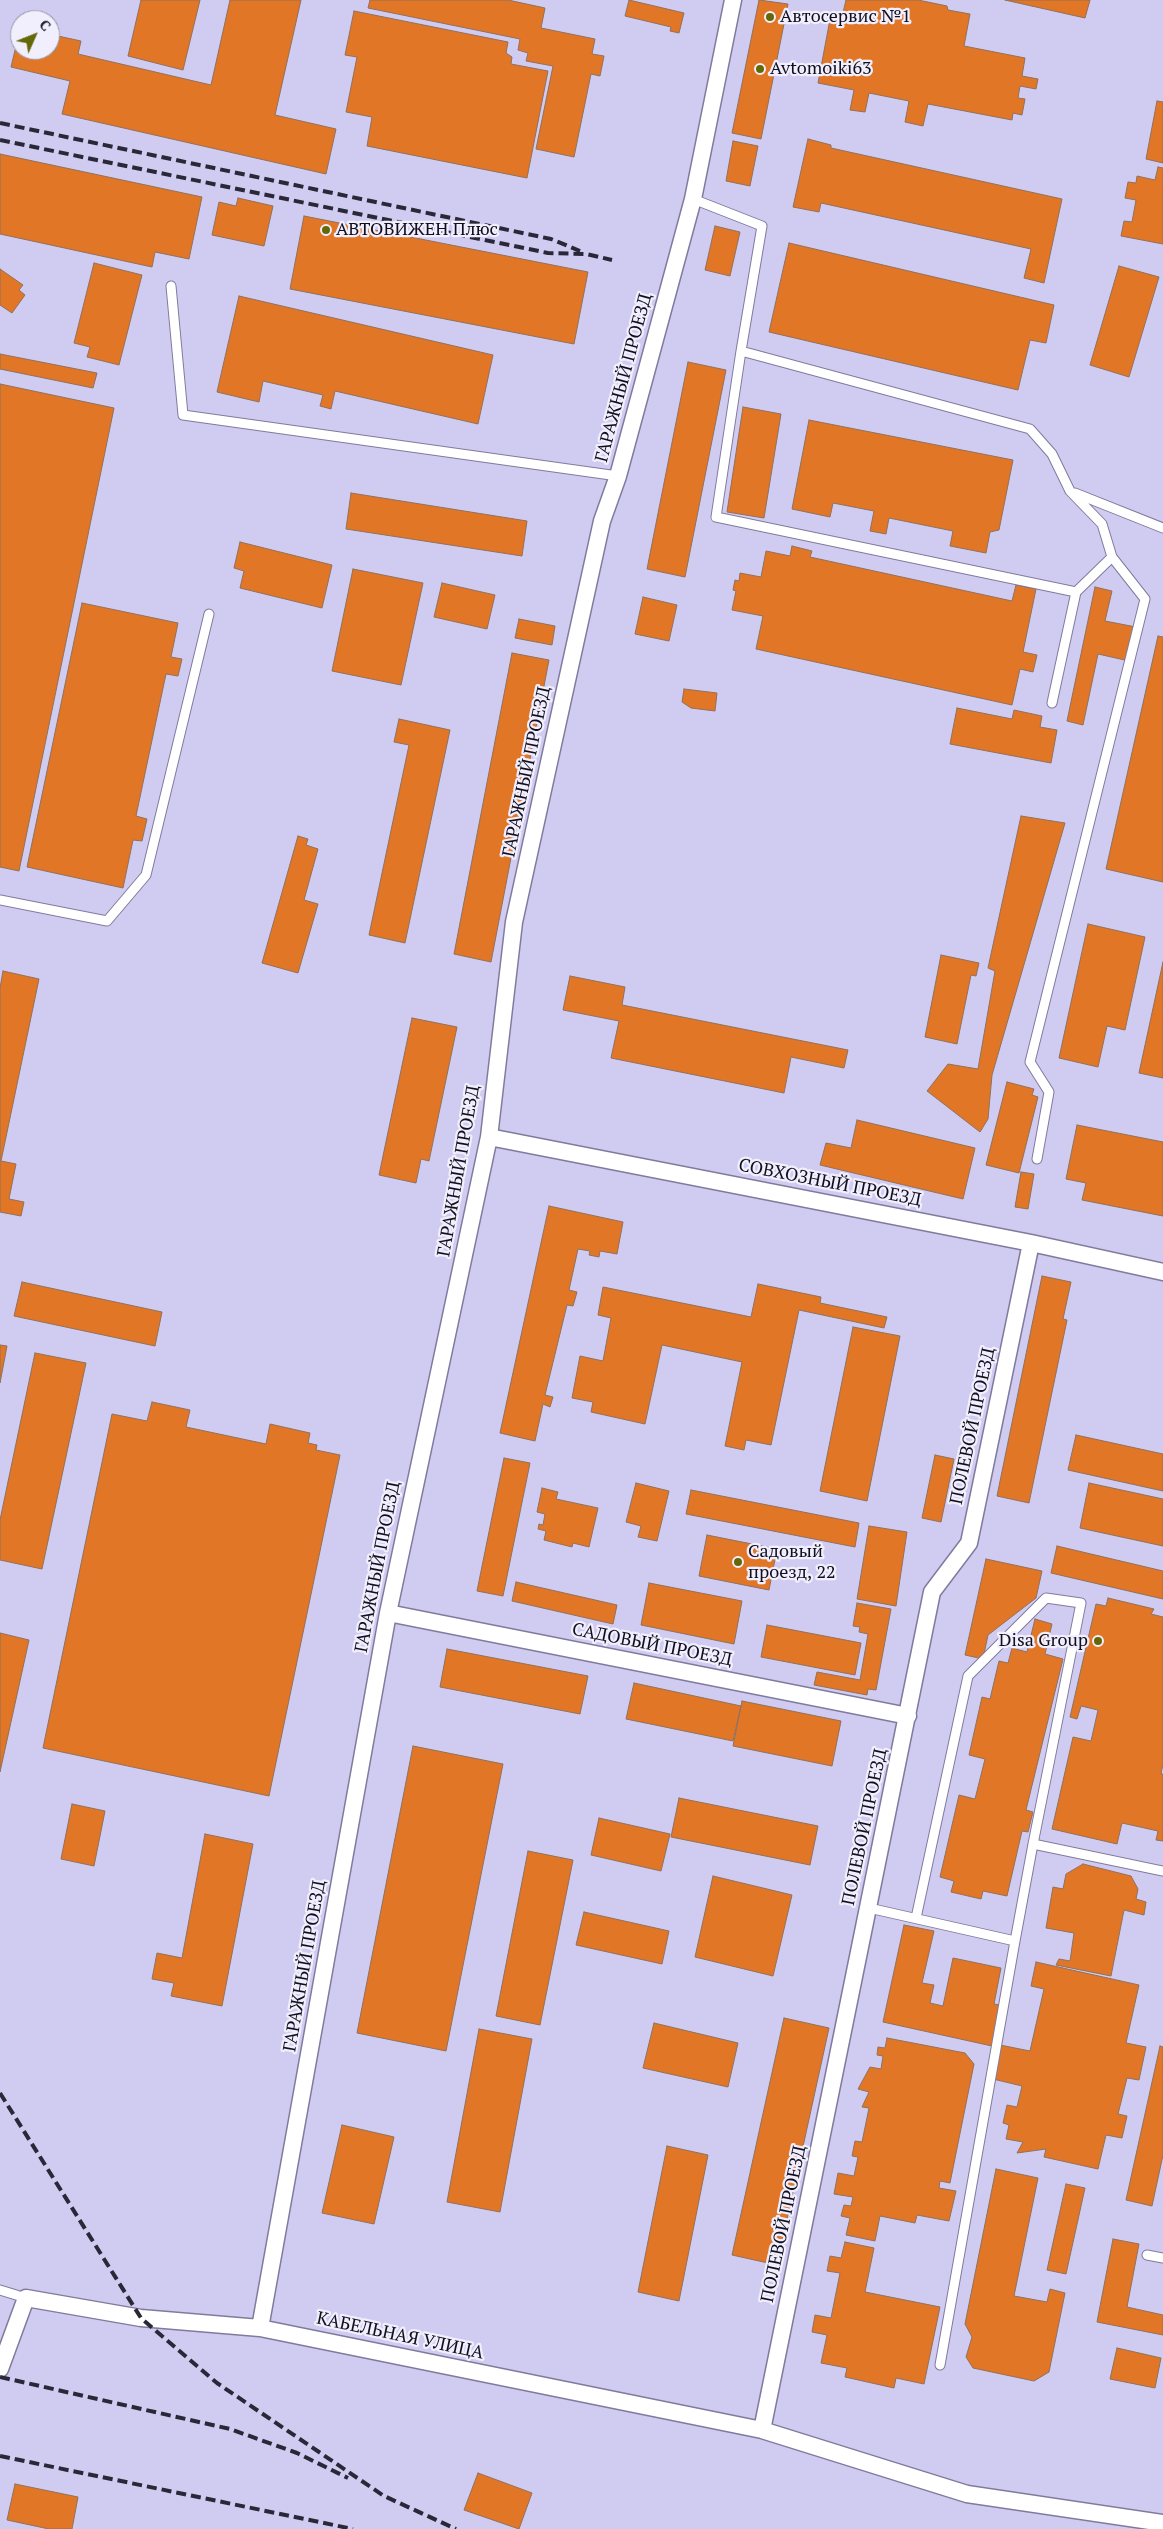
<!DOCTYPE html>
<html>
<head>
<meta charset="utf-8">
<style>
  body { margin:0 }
  #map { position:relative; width:1163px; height:2529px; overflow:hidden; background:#d0cbf0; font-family:"PT Serif",serif }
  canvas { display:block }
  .north { position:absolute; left:10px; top:10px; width:50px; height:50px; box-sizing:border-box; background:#f1effe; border:1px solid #9795a4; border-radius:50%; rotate:46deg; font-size:14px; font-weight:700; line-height:20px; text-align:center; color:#110f1c }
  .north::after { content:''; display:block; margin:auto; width:18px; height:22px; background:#656806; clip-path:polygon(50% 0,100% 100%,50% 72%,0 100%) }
</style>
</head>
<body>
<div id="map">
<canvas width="1163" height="2529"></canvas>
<div class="north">С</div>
</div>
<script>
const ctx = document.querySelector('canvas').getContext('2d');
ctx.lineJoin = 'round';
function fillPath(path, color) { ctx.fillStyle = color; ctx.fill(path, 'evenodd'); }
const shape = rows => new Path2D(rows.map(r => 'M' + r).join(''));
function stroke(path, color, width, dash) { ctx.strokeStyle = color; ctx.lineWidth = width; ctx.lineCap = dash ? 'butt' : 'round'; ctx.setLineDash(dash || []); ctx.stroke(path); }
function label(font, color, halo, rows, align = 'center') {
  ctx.font = font + ' "PT Serif",serif'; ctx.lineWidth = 4.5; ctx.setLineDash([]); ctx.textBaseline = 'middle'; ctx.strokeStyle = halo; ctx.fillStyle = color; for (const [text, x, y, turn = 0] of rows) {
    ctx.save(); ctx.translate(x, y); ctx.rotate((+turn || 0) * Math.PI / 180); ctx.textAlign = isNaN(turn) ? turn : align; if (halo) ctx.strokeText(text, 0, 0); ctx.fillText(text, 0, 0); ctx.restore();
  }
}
const building = shape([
  [141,0,200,0,183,70,128,56,141,0],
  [230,0,301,0,275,115,336,129,326,174,62,114,70,81,11,67,17,42,20,43,20,50,55,51,58,36,81,41,78,54,211,85,230,0],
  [370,0,508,0,545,8,541,28,595,39,592,54,604,56,600,76,591,74,574,157,536,149,553,66,526,61,528,53,518,50,520,39,368,8,370,0],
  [629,0,684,13,679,33,670,31,671,27,625,16,629,0],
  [759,0,788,4,761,139,732,133,759,0],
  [846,0,918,0,947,6,948,10,970,14,964,46,1025,58,1022,76,1038,79,1036,89,1020,86,1018,98,1025,99,1022,115,1013,113,1012,120,928,104,923,126,905,122,909,101,869,93,865,112,850,110,854,90,818,83,831,14,842,17,846,0],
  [1005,0,1090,0,1085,18,1005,0],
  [354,11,508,42,506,53,512,57,511,64,548,71,527,178,367,146,372,117,346,112,357,57,345,55,354,11],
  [1157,101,1163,102,1163,163,1146,159,1157,101],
  [808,139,831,145,831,148,1062,199,1044,283,1024,278,1031,249,821,203,819,212,793,207,808,139],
  [733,141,758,146,750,186,726,181,733,141],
  [0,154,202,197,189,259,155,252,152,267,0,234,0,154],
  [1158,167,1163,168,1163,244,1121,236,1124,221,1132,222,1136,200,1125,198,1128,182,1136,183,1137,176,1155,180,1158,167],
  [238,198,273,206,264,246,212,235,219,202,236,206,238,198],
  [304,216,588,272,574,344,290,289,304,216],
  [715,226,740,232,730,276,705,270,715,226],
  [789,243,1054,305,1046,343,1030,340,1018,390,769,332,789,243],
  [94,263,142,275,119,365,87,357,90,347,74,343,94,263],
  [1119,266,1159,277,1129,377,1090,365,1119,266],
  [0,269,23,285,19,290,25,295,12,313,0,305,0,269],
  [239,296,493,355,478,424,335,391,331,409,320,406,323,395,263,381,259,402,217,392,239,296],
  [0,354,97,373,93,388,0,369,0,354],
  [688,362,726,370,685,577,647,569,688,362],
  [0,384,114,408,19,871,0,867,0,384],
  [743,407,781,414,764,518,727,512,743,407],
  [809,420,1013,460,999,530,990,532,986,553,950,546,953,531,889,518,886,534,870,531,874,511,833,503,830,517,792,509,809,420],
  [351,493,527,521,522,556,346,529,351,493],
  [240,542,332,565,322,608,240,588,244,571,234,568,240,542],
  [792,546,812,551,810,557,1012,601,1016,585,1036,589,1023,652,1037,655,1033,672,1020,669,1012,705,756,649,763,616,732,610,736,591,733,590,735,580,739,581,740,573,761,577,766,551,790,556,792,546],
  [353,569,423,583,401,685,332,671,353,569],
  [442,583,495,595,487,629,434,617,442,583],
  [1095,587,1112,591,1105,621,1136,627,1129,661,1098,654,1083,725,1067,721,1095,587],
  [643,597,677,605,669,641,635,634,643,597],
  [82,603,178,623,171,657,182,659,178,676,166,674,136,816,147,819,142,841,133,840,123,888,27,867,82,603],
  [519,619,555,626,552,645,515,638,519,619],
  [1158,636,1163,637,1163,882,1106,869,1158,636],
  [512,653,549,660,491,962,454,954,512,653],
  [684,689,717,693,715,711,691,708,682,702,684,689],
  [957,708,1012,719,1014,710,1042,716,1040,727,1057,730,1051,763,950,744,957,708],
  [399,719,450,730,405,943,369,935,409,745,394,742,399,719],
  [1021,816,1065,823,992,1075,988,1119,980,1132,927,1091,948,1064,978,1069,995,971,988,968,1021,816],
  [298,836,308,839,306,845,318,849,304,900,318,904,298,973,262,963,298,836],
  [1088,924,1145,937,1125,1030,1107,1026,1098,1067,1059,1058,1088,924],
  [941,955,979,963,976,976,971,975,957,1044,925,1037,941,955],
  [1163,962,1163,1078,1139,1073,1163,962],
  [3,971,39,979,1,1161,16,1164,9,1199,24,1202,21,1216,0,1212,0,988,3,971],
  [570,976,625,987,622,1005,848,1050,844,1068,791,1057,784,1093,611,1058,619,1021,563,1010,570,976],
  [412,1018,457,1027,429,1161,421,1159,416,1183,379,1175,412,1018],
  [1007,1082,1034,1089,1032,1095,1038,1097,1019,1173,986,1165,1007,1082],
  [857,1120,975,1148,963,1199,820,1165,826,1143,851,1148,857,1120],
  [1077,1125,1163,1142,1163,1216,1082,1200,1086,1183,1066,1179,1077,1125],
  [1021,1172,1034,1174,1028,1209,1015,1207,1021,1172],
  [549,1206,623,1222,617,1254,600,1251,599,1257,589,1255,590,1251,578,1249,569,1290,577,1292,573,1306,567,1305,545,1395,553,1397,550,1407,543,1404,535,1441,500,1433,549,1206],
  [1042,1276,1071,1282,1063,1319,1067,1320,1029,1503,997,1496,1042,1276],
  [22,1282,162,1312,155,1346,14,1316,22,1282],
  [758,1284,821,1297,820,1303,887,1317,884,1328,799,1310,771,1445,746,1440,744,1450,725,1446,742,1362,662,1345,645,1424,591,1412,593,1402,572,1398,580,1356,603,1361,611,1318,598,1315,603,1287,751,1317,758,1284],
  [853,1327,900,1336,867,1501,820,1491,853,1327],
  [0,1345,7,1346,0,1383,0,1345],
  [35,1353,86,1363,42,1569,0,1560,0,1520,35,1353],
  [152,1402,190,1410,186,1427,266,1444,270,1424,310,1433,308,1443,317,1445,316,1450,340,1455,269,1796,43,1748,112,1414,147,1421,152,1402],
  [1076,1435,1163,1454,1163,1491,1068,1470,1076,1435],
  [935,1455,954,1459,941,1522,922,1518,935,1455],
  [504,1458,530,1463,503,1596,477,1591,504,1458],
  [636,1483,669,1491,657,1541,638,1537,641,1526,626,1522,636,1483],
  [1089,1483,1163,1499,1163,1546,1080,1528,1089,1483],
  [542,1488,558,1492,556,1499,598,1508,589,1547,573,1543,572,1547,544,1540,546,1531,538,1529,539,1524,543,1525,545,1514,537,1512,542,1488],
  [691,1490,859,1523,855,1547,686,1514,691,1490],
  [869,1526,907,1532,896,1606,857,1599,869,1526],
  [707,1535,777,1549,769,1590,699,1576,707,1535],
  [1057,1546,1163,1571,1163,1599,1051,1573,1057,1546],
  [986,1559,1042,1571,1036,1598,988,1635,983,1659,965,1655,986,1559],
  [516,1582,617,1605,613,1624,512,1601,516,1582],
  [649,1583,742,1601,734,1644,641,1625,649,1583],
  [1108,1598,1154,1609,1151,1614,1163,1617,1163,1764,1161,1774,1163,1774,1163,1841,1156,1840,1158,1831,1122,1823,1117,1844,1052,1829,1073,1737,1091,1741,1098,1710,1081,1706,1077,1719,1070,1717,1096,1604,1106,1606,1108,1598],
  [857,1603,891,1609,876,1690,868,1689,867,1695,814,1685,817,1672,860,1680,868,1634,859,1632,860,1627,853,1626,857,1603],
  [1035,1619,1052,1624,1045,1654,1063,1659,1026,1810,1033,1812,1028,1832,1022,1831,1007,1896,983,1891,981,1899,951,1892,954,1881,940,1877,959,1795,975,1799,985,1759,969,1755,982,1697,990,1699,999,1661,1008,1663,1012,1648,1027,1652,1035,1619],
  [767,1625,861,1643,855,1675,761,1657,767,1625],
  [0,1633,29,1640,0,1772,0,1633],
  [447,1649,588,1676,580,1714,440,1687,447,1649],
  [634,1683,741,1706,733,1741,626,1719,634,1683],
  [742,1701,841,1721,832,1766,733,1746,742,1701],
  [413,1746,503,1764,446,2051,357,2033,413,1746],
  [679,1798,818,1826,810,1865,671,1837,679,1798],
  [72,1804,105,1811,94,1866,61,1859,72,1804],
  [599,1818,670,1834,661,1871,591,1855,599,1818],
  [205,1834,253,1844,222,2006,171,1996,174,1983,152,1979,157,1953,182,1958,205,1834],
  [528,1851,573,1860,540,2025,496,2016,528,1851],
  [1083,1864,1131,1876,1138,1889,1136,1899,1146,1902,1144,1915,1124,1910,1111,1976,1056,1965,1059,1959,1070,1961,1074,1933,1046,1928,1053,1887,1063,1889,1066,1874,1083,1864],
  [713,1876,792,1895,773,1976,695,1957,713,1876],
  [584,1912,669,1931,662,1964,576,1945,584,1912],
  [904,1925,934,1931,922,1983,934,1985,930,2003,943,2006,953,1958,1001,1968,994,2004,1000,2005,992,2046,883,2022,904,1925],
  [1036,1962,1139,1985,1126,2043,1146,2047,1139,2080,1127,2078,1118,2114,1127,2116,1122,2138,1106,2135,1098,2169,1044,2157,1046,2149,1017,2153,1023,2142,1006,2139,1009,2125,1003,2123,1007,2105,1017,2107,1022,2086,993,2079,1000,2045,1030,2051,1044,1989,1031,1986,1036,1962],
  [784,2018,829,2028,777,2265,732,2255,784,2018],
  [654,2023,738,2043,728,2087,643,2068,654,2023],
  [479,2029,532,2039,500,2212,447,2202,479,2029],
  [887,2038,965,2053,974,2064,950,2183,940,2181,939,2188,956,2191,949,2221,917,2215,915,2223,880,2216,875,2241,846,2235,850,2218,841,2216,844,2205,851,2206,853,2197,834,2194,838,2173,854,2176,858,2157,852,2156,855,2141,862,2142,869,2108,862,2107,869,2092,858,2089,870,2067,881,2069,883,2056,877,2055,878,2047,885,2048,887,2038],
  [1160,2046,1163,2047,1163,2155,1152,2206,1126,2200,1160,2046],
  [342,2125,394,2137,374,2224,322,2213,342,2125],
  [667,2146,708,2155,679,2301,638,2292,667,2146],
  [996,2169,1038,2178,1014,2296,1047,2302,1050,2289,1065,2293,1049,2372,1034,2381,973,2368,966,2357,972,2337,965,2324,996,2169],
  [1066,2184,1085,2188,1066,2274,1047,2270,1066,2184],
  [1113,2239,1139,2244,1127,2307,1163,2315,1163,2335,1097,2322,1113,2239],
  [845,2242,874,2248,865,2292,940,2307,924,2384,896,2378,894,2388,845,2377,847,2368,821,2363,827,2335,812,2332,815,2315,831,2318,840,2273,827,2271,830,2256,841,2258,845,2242],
  [1117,2348,1161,2358,1155,2388,1110,2379,1117,2348],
  [478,2473,532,2493,519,2529,464,2510,478,2473],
  [15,2484,78,2497,72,2529,49,2529,7,2520,15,2484]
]);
fillPath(building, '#e17627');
stroke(building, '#91705c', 1);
const lane = shape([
  [693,199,762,226,741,351,1030,429,1052,454,1070,491,1102,524,1112,557,1076,592,1052,703],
  [171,286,183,415,618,476],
  [741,351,716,517,1076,592],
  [1075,493,1163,528],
  [0,900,107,921,146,875,209,614],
  [1037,1159,1049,1092,1030,1062,1145,599,1112,557],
  [869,1908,1015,1941,940,2365],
  [916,1918,968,1676,1046,1598,1081,1603,1033,1844],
  [1015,1941,1033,1844,1163,1871],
  [1147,2255,1163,2258],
  [0,2290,26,2298]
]);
const street = shape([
  [489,1137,1031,1243,1163,1272],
  [388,1613,908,1716],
  [260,2328,388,1613,489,1137,514,922,602,521,618,476,693,199,733,0],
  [0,2369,26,2298,141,2318,260,2328,762,2430,967,2494,1163,2523],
  [762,2430,932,1592,969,1543,1031,1243]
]);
stroke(lane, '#807b9d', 11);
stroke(street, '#807b9d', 19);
stroke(lane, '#fff', 9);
stroke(street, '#fff', 16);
stroke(shape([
  [0,123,551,239,580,251],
  [0,140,548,253,586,254,612,260],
  [0,2093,141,2318,217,2383,384,2496,456,2529],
  [0,2377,230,2429,297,2453,348,2478],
  [0,2456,353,2529]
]), '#2a2838', 4, [10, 5]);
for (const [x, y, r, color] of [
  [770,17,5,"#656806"],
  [760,69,5,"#656806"],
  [326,230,5,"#656806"],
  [738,1562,5,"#656806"],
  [1098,1641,5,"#656806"]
]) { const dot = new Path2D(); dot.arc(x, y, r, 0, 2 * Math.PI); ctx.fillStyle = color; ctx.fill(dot); stroke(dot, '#f1effe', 2); }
label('18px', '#110f1c', '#f1effe', [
  ["Автосервис №1",780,17],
  ["Avtomoiki63",770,69],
  ["АВТОВИЖЕН Плюс",336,230],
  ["Садовый",748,1552],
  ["проезд, 22",748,1573],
  ["Disa Group",1088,1641,"right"]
], 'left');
label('18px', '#110f1c', '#f1effe', [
  ["ГАРАЖНЫЙ ПРОЕЗД",624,378,-75],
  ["ГАРАЖНЫЙ ПРОЕЗД",527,772,-78],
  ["ГАРАЖНЫЙ ПРОЕЗД",459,1171,-80],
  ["СОВХОЗНЫЙ ПРОЕЗД",830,1183,11],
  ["ПОЛЕВОЙ ПРОЕЗД",973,1426,-78],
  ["ГАРАЖНЫЙ ПРОЕЗД",378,1567,-79],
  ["САДОВЫЙ ПРОЕЗД",652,1645,11],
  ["ПОЛЕВОЙ ПРОЕЗД",865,1827,-78],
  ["ГАРАЖНЫЙ ПРОЕЗД",305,1966,-80],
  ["ПОЛЕВОЙ ПРОЕЗД",784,2224,-78],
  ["КАБЕЛЬНАЯ УЛИЦА",400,2336,12]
]);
</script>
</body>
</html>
